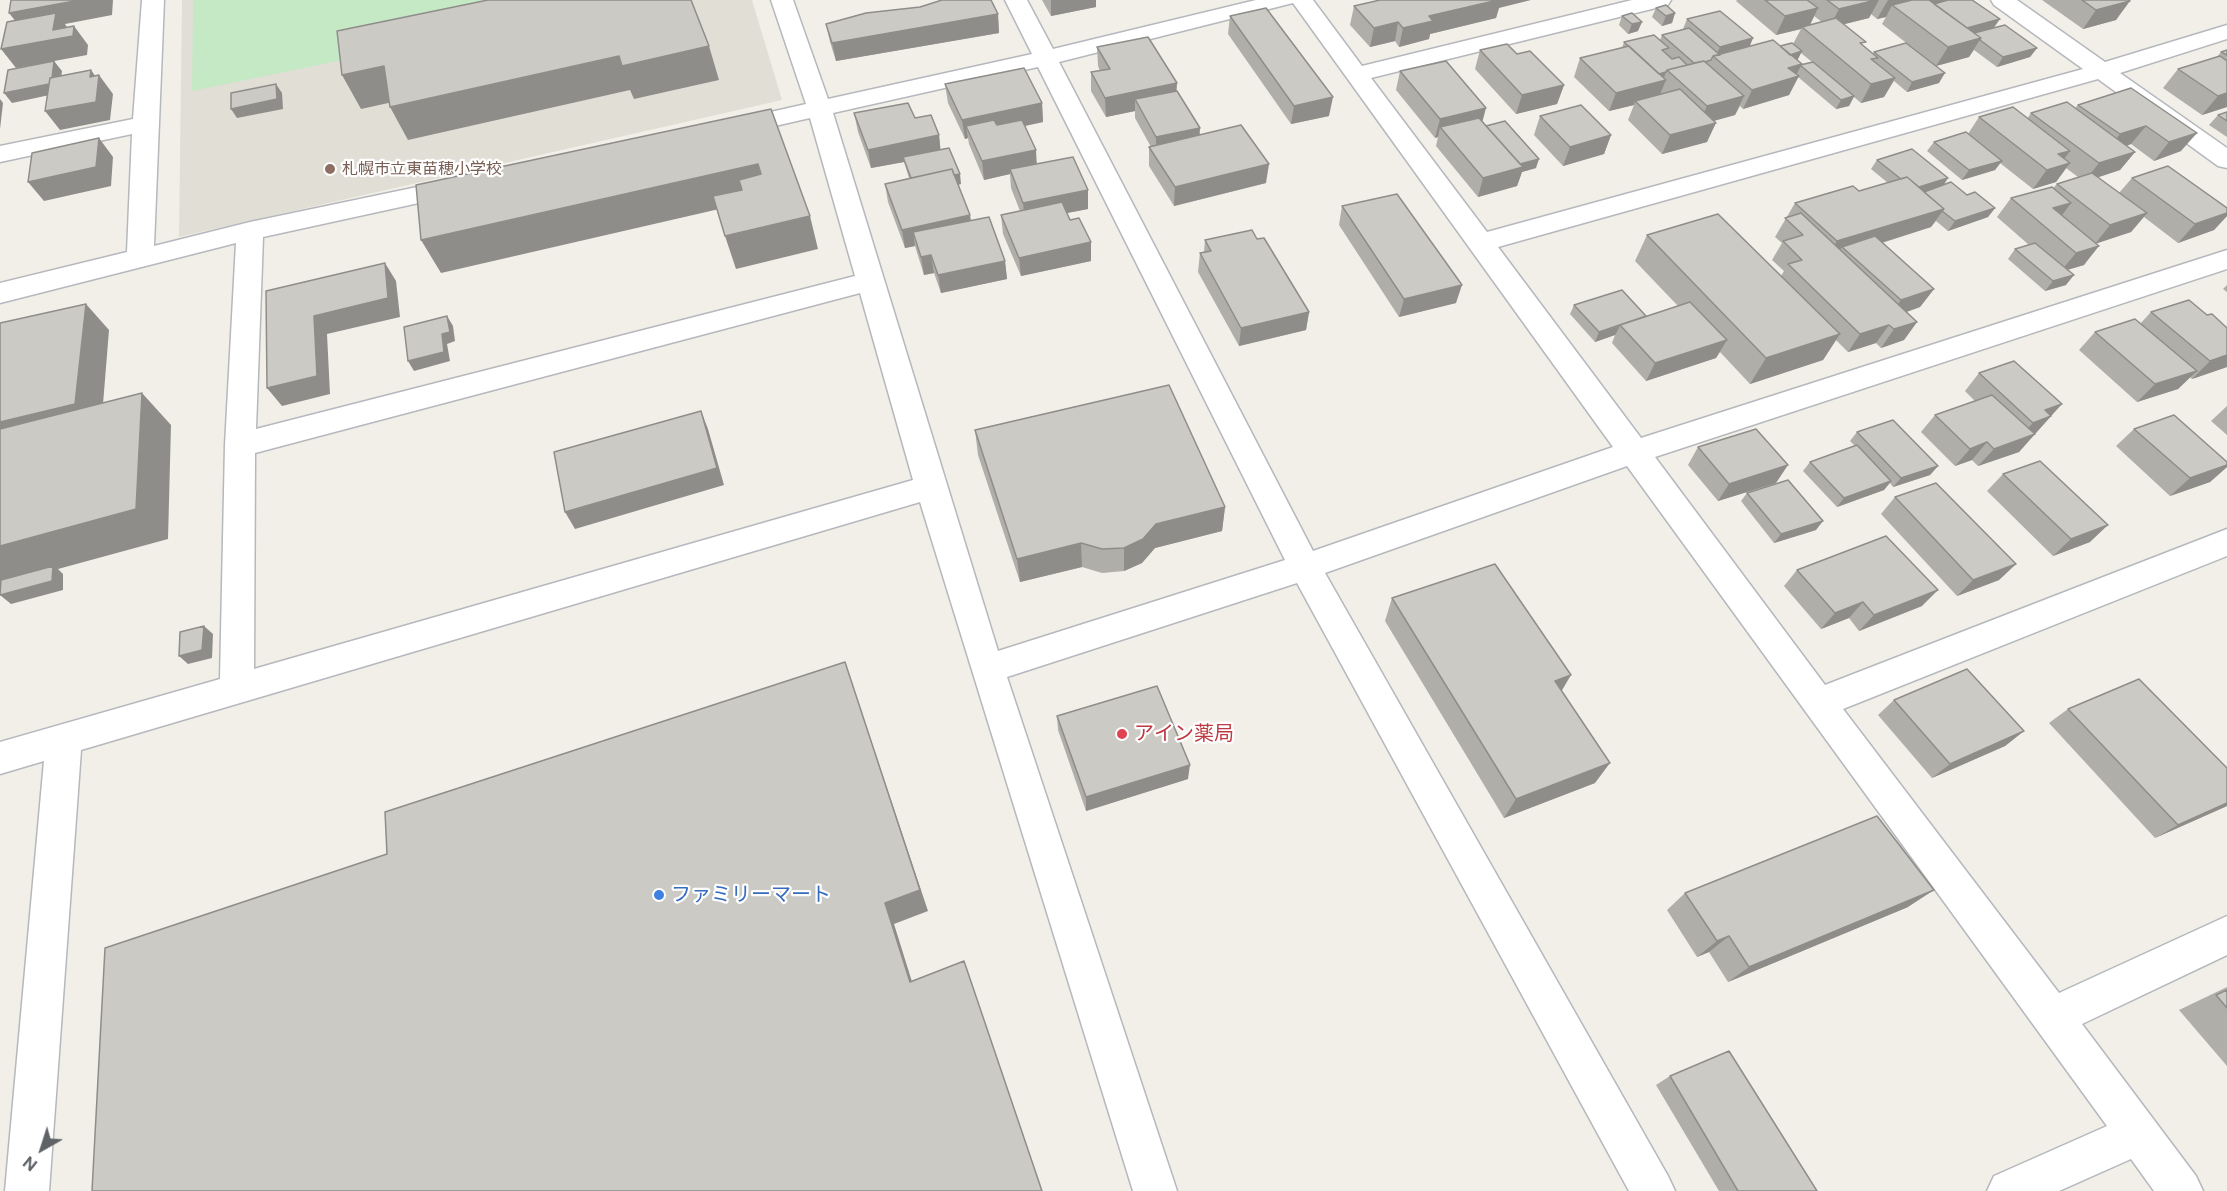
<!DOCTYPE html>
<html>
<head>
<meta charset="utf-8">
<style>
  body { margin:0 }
  #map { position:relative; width:2227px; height:1191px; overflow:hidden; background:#f1efe8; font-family:"Public Sans",sans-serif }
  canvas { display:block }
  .north { position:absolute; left:12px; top:1119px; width:60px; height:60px; -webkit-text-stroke:4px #fff; paint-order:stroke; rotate:219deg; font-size:16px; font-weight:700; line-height:24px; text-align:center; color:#5f6368 }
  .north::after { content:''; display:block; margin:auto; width:21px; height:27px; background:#5f6368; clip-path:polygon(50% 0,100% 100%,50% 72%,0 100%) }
</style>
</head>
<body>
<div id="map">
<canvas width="2227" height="1191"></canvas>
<div class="north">N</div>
</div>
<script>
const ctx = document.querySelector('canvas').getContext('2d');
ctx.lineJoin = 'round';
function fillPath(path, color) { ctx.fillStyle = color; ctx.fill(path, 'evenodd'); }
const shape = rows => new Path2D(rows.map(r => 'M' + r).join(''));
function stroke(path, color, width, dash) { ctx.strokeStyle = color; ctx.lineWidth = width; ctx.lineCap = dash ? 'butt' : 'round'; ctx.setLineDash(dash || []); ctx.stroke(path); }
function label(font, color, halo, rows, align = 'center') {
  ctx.font = font + ' "Public Sans","Noto Sans JP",sans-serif'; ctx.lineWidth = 4.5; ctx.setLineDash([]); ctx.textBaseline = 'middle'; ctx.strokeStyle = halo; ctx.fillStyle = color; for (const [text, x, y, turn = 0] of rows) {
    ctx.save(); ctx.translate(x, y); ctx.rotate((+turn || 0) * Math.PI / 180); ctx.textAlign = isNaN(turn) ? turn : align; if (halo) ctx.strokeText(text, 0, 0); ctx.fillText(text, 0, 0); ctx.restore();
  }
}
fillPath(shape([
  [182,0,752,0,782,100,179,237]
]), '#e1ded6');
fillPath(shape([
  [193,0,545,0,518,24,192,91]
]), '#c5e8c5');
const street = shape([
  [142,0,164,0,154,246,250,222,460,178,469,180,473,186,469,192,460,194,263,237,256,429,855,276,810,118,731,136,722,133,719,128,722,123,806,104,771,0,793,0,828,99,1032,54,1005,0,1027,0,1053,49,1256,0,1313,0,1362,66,1632,0,1671,0,1668,5,1371,78,1487,232,2083,69,1994,5,1991,0,2017,0,2105,62,2227,25,2227,39,2120,73,2227,148,2227,168,2218,166,2098,79,1498,247,1641,438,2227,250,2227,269,1655,457,1825,685,2227,529,2227,556,1843,709,2059,993,2227,916,2227,955,2082,1024,2196,1176,2203,1191,2154,1191,2131,1159,2059,1191,1987,1191,1994,1176,2107,1126,1627,466,1325,573,1668,1176,1675,1191,1629,1191,1297,583,1007,677,1177,1191,1133,1191,920,502,81,750,49,1191,5,1191,44,761,0,774,0,742,220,679,225,445,236,243,0,303,0,283,127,252,132,134,0,162,0,146,133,119,142,0],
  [1293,3,1613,447,1313,551,1059,62,1293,3],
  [1038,67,1285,560,998,651,833,113,1038,67],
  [860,293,913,480,254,669,255,453,860,293]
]);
stroke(street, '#b5b8bc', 3);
fillPath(street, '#fff');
fillPath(shape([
  [1042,0,1096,0,1096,7,1051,16],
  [1737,0,1972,0,1994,28,2037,48,2030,57,1997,67,1974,50,1969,57,1936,66,1882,24,1886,17,1877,19,1871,14,1869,18,1844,24,1864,46,1873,54,1874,52,1939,83,1907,92,1894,81,1884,97,1861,103,1854,97,1849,106,1836,109,1798,77,1789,95,1743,109,1740,106,1735,115,1714,121,1707,142,1662,154,1628,120,1634,105,1609,111,1574,77,1580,58,1622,48,1624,42,1660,40,1662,35,1684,29,1683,29,1687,19,1753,38,1749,47,1780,46,1793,44,1801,29,1776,35,1736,1],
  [1814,16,1822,22,1810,25],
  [1801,53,1812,62,1802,65,1797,60],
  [2042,0,2128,0,2116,20,2083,29],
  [1354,6,1499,8,1496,18,1430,34,1429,39,1399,47,1395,41,1370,47,1350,25],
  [1656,8,1675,13,1672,23,1662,26,1652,17],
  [1632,13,1638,31,1628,34,1619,25,1622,16],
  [998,14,999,33,836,61,830,42,826,24],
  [1230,16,1329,116,1291,124,1228,34],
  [1097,47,1176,91,1200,135,1266,183,1174,206,1149,166,1149,147,1151,147,1135,118,1135,111,1106,117,1091,91,1091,72,1100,71,1098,66],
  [1480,50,1517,54,1564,85,1557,104,1516,114,1475,69],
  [2227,50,2227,107,2202,115,2163,88,2178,69,2217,57,2221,52],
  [1400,71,1483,122,1536,168,1522,172,1517,186,1478,197,1436,146,1438,137,1435,138,1396,90],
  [945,84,1042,103,1043,122,1025,126,1037,164,1088,190,1088,209,1067,213,1091,261,1021,276,1003,234,1001,215,1020,211,1011,188,1010,174,984,180,969,144,968,138,965,139,948,103],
  [2131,88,2181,151,2154,161,2131,144,2127,146,2135,152,2120,170,2098,177,2119,193,2132,178,2227,208,2227,216,2214,230,2178,243,2144,217,2131,232,2096,243,2084,265,2067,270,2066,285,2045,291,2008,259,2015,249,2029,245,1997,217,2011,198,2053,188,2057,184,2078,177,2066,168,2056,182,2033,189,2000,163,1995,170,1962,180,1927,151,1934,142,1968,134,1979,117,2027,119,2031,113,2075,108,2078,105],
  [2227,112,2227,137,2209,125,2218,115],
  [854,113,915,118,939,135,940,149,961,184,958,185,970,215,971,221,1005,261,1007,279,941,293,934,273,924,275,915,246,905,248,888,202,885,184,909,178,904,162,871,168,858,132],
  [1540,116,1611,135,1604,154,1563,166,1534,135],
  [1877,160,1944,185,1995,208,1988,217,1948,231,1936,221,1931,227,1882,243,1934,289,1920,307,1907,312,1917,322,1904,340,1881,348,1876,343,1848,352,1836,340,1823,360,1750,384,1720,352,1716,358,1646,381,1612,343,1615,335,1595,342,1570,314,1574,305,1646,316,1678,306,1635,261,1647,235,1781,276,1784,271,1772,260,1782,243,1775,237,1795,203,1859,191,1888,183,1871,169],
  [1342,206,1456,303,1399,317,1339,225],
  [1257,239,1309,312,1306,330,1239,346,1198,272,1200,253,1204,252,1205,240],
  [2227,285,2227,292,2223,289],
  [2151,312,2207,315,2227,328,2227,367,2192,379,2190,377,2178,389,2137,402,2079,350,2095,332,2141,323],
  [1979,373,2051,416,2019,452,1978,466,1972,460,1955,466,1921,432,1935,415,1975,401,1965,391],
  [2227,406,2227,435,2211,421],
  [2134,429,2227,462,2227,467,2210,482,2170,496,2116,446],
  [975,430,1225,507,1222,531,1155,548,1142,563,1124,571,1102,573,1082,567,1020,582,978,455],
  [1857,432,1938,466,1930,475,1893,487,1890,483,1884,490,1837,507,1803,471,1810,462,1855,446,1850,441],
  [1698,447,1776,483,1718,501,1688,465],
  [2003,474,2090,542,2053,556,1987,491],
  [1747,493,1816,530,1774,543,1741,501],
  [1895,497,2016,564,1999,580,1957,596,1881,514],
  [1797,570,1922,606,1859,631,1849,618,1821,629,1784,586],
  [1392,598,1595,783,1504,818,1385,621],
  [1894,700,2024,731,2005,746,1932,778,1878,715],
  [2068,709,2227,806,2155,838,2049,723],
  [1057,716,1188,779,1086,811,1058,730],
  [1685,893,1908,907,1728,982,1709,952,1697,957,1667,910],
  [2227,987,2227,1066,2179,1010],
  [1670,1076,1817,1191,1719,1191,1656,1085]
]), '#afaea9');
fillPath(shape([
  [80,0,113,0,112,15,65,24,70,32,74,26,88,45,87,55,16,68,1,49,24,32,9,13],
  [1051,0,1096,0,1096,7,1051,16],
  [1497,0,1531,0,1499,8,1496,18,1430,34,1429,39,1399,47,1403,28,1429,16],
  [1876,0,1879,0,1869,18,1829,28,1839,9],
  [1888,0,1914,0,1892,5,1886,17,1877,19],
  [1930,0,1955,0,1926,8],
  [2130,1,2116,20,2083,29,2096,10],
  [1818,8,1809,27,1802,27,1801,29,1776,35,1785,16],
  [1675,13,1672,23,1662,26,1666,16],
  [998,14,999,33,836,61,832,43],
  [2000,19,1993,29,1961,38,1967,28],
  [1398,22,1395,41,1370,47,1374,28],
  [1642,22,1638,31,1628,34,1632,24],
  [1753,38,1749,48,1715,57,1720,47],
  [1981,38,1969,57,1936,66,1948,47],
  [709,46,719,80,634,99,630,90,408,140,390,107,619,56],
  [2037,48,2030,57,1997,67,2003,57],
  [1802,51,1797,61,1788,55],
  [54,61,62,71,59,93,12,103,4,93],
  [1802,64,1795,77,1799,76,1789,95,1743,109,1752,90,1788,68],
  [384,66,402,100,361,109,342,75],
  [91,70,98,80,99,75,113,94,110,120,60,130,45,111,90,77],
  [1666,72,1663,80,1666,80,1658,99,1635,101,1634,105,1609,111,1616,93,1659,74],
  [1945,73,1939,83,1907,92,1912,82],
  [1895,78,1884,97,1861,103,1871,84],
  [1177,83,1176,102,1135,99,1135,111,1106,117,1105,98],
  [276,84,282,93,283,109,237,118,231,109],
  [1564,85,1557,104,1516,114,1522,95],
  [2227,93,2227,107,2202,115,2218,96],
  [1744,96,1735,115,1698,125,1707,106],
  [1854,96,1849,106,1836,109,1841,100],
  [1333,97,1329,116,1291,124,1294,106],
  [0,99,3,103,0,129],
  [1042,103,1043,122,972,137,966,126,968,138,965,139,962,120],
  [1486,108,1481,127,1440,127,1438,137,1435,138,1440,119],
  [1716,123,1707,142,1662,154,1670,135],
  [2146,126,2131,144,2105,153,2120,134],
  [1200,128,1199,147,1156,156,1156,137],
  [2197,133,2181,151,2154,161,2169,142],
  [939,135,941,154,903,157,904,162,871,168,868,150],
  [1611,135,1604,154,1563,166,1570,147],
  [99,138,113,157,111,186,44,201,28,182],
  [1036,150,1037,169,1010,169,1010,174,984,180,982,161],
  [2070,151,2058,167,2070,163,2056,182,2033,189,2058,154],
  [2135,152,2120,170,2084,182,2099,163],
  [1539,159,1536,168,1522,172,1517,186,1478,197,1483,178,1514,165],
  [2002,161,1995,170,1962,180,1969,170],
  [758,164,767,198,441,273,421,240],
  [1269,164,1266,183,1174,206,1175,187],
  [960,174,961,184,915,194,913,184],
  [1948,178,1942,188,1921,194,1913,189],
  [1088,190,1088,209,1025,221,1023,203],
  [2071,203,2057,222,2053,208],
  [1995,208,1988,217,1948,231,1955,221],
  [1944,209,1931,227,1849,253,1842,247,1836,257,1825,260,1837,241],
  [2147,213,2131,232,2095,244,2110,225],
  [2227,213,2227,216,2214,230,2178,243,2195,224],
  [970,215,972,234,913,232,915,246,905,248,902,230],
  [810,216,818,249,736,269,725,236],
  [1091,242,1091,261,1021,276,1019,258],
  [2099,246,2084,265,2060,272,2076,253],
  [931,255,934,273,924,275,921,257],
  [1005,261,1007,279,941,293,938,275],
  [385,263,396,281,400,317,327,334,330,394,282,406,267,388,314,316],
  [2074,275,2066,285,2045,291,2053,281],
  [1462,285,1456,303,1399,317,1404,299],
  [1934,289,1920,307,1888,318,1901,300],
  [86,304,109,330,101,429,0,447,0,422],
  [1309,312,1306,330,1239,346,1241,328],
  [447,316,453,326,455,341,447,344,450,361,414,371,408,361,442,334],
  [1917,322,1904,340,1881,348,1894,329],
  [1889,325,1876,343,1848,352,1860,334],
  [1620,326,1615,335,1595,342,1599,332],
  [1840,334,1823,360,1750,384,1766,358],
  [1727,340,1716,358,1646,381,1655,363],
  [2227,355,2227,367,2192,379,2210,361],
  [2197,371,2178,389,2137,402,2155,384],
  [142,393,171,425,168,539,58,569,63,574,63,590,11,604,0,595,53,571,0,585,0,546],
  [2062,404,2035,434,2017,440,2045,410],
  [701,411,708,429,724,485,575,529,565,512],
  [2035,434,2019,452,1978,466,1994,449],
  [1987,442,1972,460,1955,466,1970,449],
  [1788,465,1776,483,1718,501,1729,484],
  [2227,465,2227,467,2210,482,2170,496,2190,478],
  [1938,466,1930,475,1893,487,1901,478],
  [1891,481,1884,490,1837,507,1844,498],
  [1225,507,1222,531,1155,548,1142,563,1124,571,1124,548,1156,524],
  [1823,521,1816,530,1774,543,1781,534],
  [2108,525,2090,542,2053,556,2071,539],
  [1081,543,1082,567,1020,582,1017,559],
  [2016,564,1999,580,1957,596,1973,580],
  [1938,590,1922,606,1859,631,1874,615],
  [1863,602,1849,618,1821,629,1835,613],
  [204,626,213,634,212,658,188,664,179,656],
  [845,662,928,911,894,924,918,1001,910,982,885,903],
  [1571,675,1558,697,1555,681],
  [2024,731,2005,746,1932,778,1950,764],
  [1610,763,1595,783,1504,818,1516,799],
  [1190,765,1188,779,1086,811,1086,797],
  [2227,803,2227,806,2155,838,2178,825],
  [1934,890,1908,907,1728,982,1749,967],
  [1729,936,1709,952,1697,957,1717,941]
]), '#8f8d8a');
const building = shape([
  [11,0,80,0,9,13,11,0],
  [488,0,691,0,709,46,622,66,619,56,390,107,384,66,342,75,337,31,488,0],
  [942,0,991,0,998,14,832,43,826,24,866,13,920,7,942,0],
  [1380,0,1498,0,1429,16,1433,21,1403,28,1398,22,1374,28,1354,6,1380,0],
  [1765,0,1807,0,1818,8,1785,16,1765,0],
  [1827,0,1876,0,1839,9,1827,0],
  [1912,0,1929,0,1981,38,1948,47,1892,5,1912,0],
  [1948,0,1972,0,2000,19,1967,28,1934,4,1948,0],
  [2082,0,2128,0,2130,1,2096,10,2082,0],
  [1666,5,1675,13,1666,16,1656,8,1666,5],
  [1266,8,1333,97,1294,106,1230,16,1266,8],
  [1720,11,1753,38,1720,47,1687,19,1720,11],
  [56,13,53,30,74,26,73,36,1,49,7,22,56,13],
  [1632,13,1642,22,1632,24,1622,16,1632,13],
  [1836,18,1866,42,1860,43,1878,58,1871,59,1895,78,1871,84,1802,27,1836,18],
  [2005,25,2037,48,2003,57,1980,40,1981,38,1974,33,2005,25],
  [1689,28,1720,55,1713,56,1711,60,1705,62,1704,61,1694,63,1662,35,1689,28],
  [1654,35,1669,48,1662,50,1672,59,1679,57,1687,65,1667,70,1666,72,1659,74,1624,42,1654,35],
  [1148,37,1177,83,1105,98,1091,72,1110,69,1097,47,1148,37],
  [1773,40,1802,64,1788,68,1799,76,1752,90,1713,56,1773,40],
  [1792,43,1802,51,1790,55,1780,46,1792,43],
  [1906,43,1945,73,1912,82,1874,52,1906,43],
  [1507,44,1517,54,1530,51,1564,85,1522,95,1480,50,1507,44],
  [1629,46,1666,80,1616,93,1580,58,1629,46],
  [2227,50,2227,55,2221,52,2227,50],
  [2220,56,2227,61,2227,93,2218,96,2178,69,2220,56],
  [54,61,52,78,50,78,49,84,4,93,8,70,54,61],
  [1446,61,1486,108,1440,119,1400,71,1446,61],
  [1704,61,1744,96,1707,106,1667,70,1704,61],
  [1813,62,1854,96,1841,100,1800,65,1813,62],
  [1024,68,1042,103,962,120,945,84,1024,68],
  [91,70,90,77,99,75,96,102,45,111,50,78,91,70],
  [276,84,277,99,231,109,231,93,276,84],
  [2131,88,2197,133,2169,142,2146,126,2120,134,2078,105,2131,88],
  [1680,89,1716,123,1670,135,1635,101,1680,89],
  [1177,91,1200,128,1156,137,1135,99,1177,91],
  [2067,102,2135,152,2099,163,2031,113,2067,102],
  [908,103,915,118,931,115,939,135,868,150,854,113,908,103],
  [1581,105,1611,135,1570,147,1540,116,1581,105],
  [2013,107,2070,151,2058,154,2070,163,2047,170,1979,117,2013,107],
  [771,109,810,216,725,236,713,196,742,190,739,180,761,174,758,164,421,240,416,185,771,109],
  [2227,112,2227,121,2218,115,2227,112],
  [1479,118,1523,167,1483,178,1440,127,1479,118],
  [994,120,997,125,1022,120,1036,150,982,161,966,126,994,120],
  [1505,121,1539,159,1520,164,1486,126,1505,121],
  [1241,125,1269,164,1175,187,1149,147,1241,125],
  [1966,132,2002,161,1969,170,1934,142,1966,132],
  [99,138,96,167,28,182,32,153,99,138],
  [949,148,960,174,954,175,952,169,911,178,903,157,949,148],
  [1912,149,1948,178,1919,187,1907,177,1901,179,1877,160,1912,149],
  [1073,157,1088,190,1023,203,1010,169,1073,157],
  [2168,166,2227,208,2227,213,2195,224,2132,178,2168,166],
  [952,169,970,215,902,230,885,184,952,169],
  [2092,173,2147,213,2110,225,2057,184,2092,173],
  [1907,177,1944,209,1837,241,1795,203,1853,186,1859,191,1907,177],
  [1951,182,1967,195,1975,192,1995,208,1955,221,1942,211,1944,209,1924,192,1951,182],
  [2052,187,2071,203,2053,208,2099,246,2076,253,2011,198,2052,187],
  [1397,194,1462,285,1404,299,1342,206,1397,194],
  [1062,202,1070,220,1079,218,1091,242,1019,258,1001,215,1062,202],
  [1801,213,1917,322,1894,329,1889,325,1860,334,1788,264,1802,260,1783,241,1803,235,1785,218,1801,213],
  [1718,214,1840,334,1766,358,1647,235,1718,214],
  [989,217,1005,261,938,275,931,255,921,257,913,232,989,217],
  [1252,230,1257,239,1264,238,1309,312,1241,328,1200,253,1211,251,1205,240,1252,230],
  [1875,236,1934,289,1901,300,1842,247,1875,236],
  [2035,243,2074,275,2053,281,2015,249,2035,243],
  [385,263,388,298,314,316,317,376,267,388,266,291,385,263],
  [1622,290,1646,316,1599,332,1574,305,1622,290],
  [2189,300,2207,315,2212,314,2227,328,2227,355,2210,361,2151,312,2189,300],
  [1690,302,1727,340,1655,363,1620,325,1690,302],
  [86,304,75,404,0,422,0,323,86,304],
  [447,316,450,332,442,334,444,352,408,361,404,327,447,316],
  [2135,319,2197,371,2155,384,2095,332,2135,319],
  [2014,361,2062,404,2045,410,2051,416,2033,423,1979,373,2014,361],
  [1169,385,1225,507,1156,524,1143,539,1124,548,1102,549,1081,543,1017,559,975,430,1169,385],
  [142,393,136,509,0,546,0,429,142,393],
  [1992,395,2035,434,1994,449,1987,442,1970,449,1935,415,1992,395],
  [701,411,717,468,565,512,554,452,701,411],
  [2174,415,2227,462,2227,465,2190,478,2134,429,2174,415],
  [1893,420,1938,466,1901,478,1857,432,1893,420],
  [1756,429,1788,465,1729,484,1698,447,1756,429],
  [1857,445,1891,481,1844,498,1810,462,1857,445],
  [2040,461,2108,525,2071,539,2003,474,2040,461],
  [1788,480,1823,521,1781,534,1747,493,1788,480],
  [1936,483,2016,564,1973,580,1895,497,1936,483],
  [1886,536,1938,590,1874,615,1863,602,1835,613,1797,570,1886,536],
  [1495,564,1571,675,1555,681,1610,763,1516,799,1392,598,1495,564],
  [53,566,52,581,0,595,1,580,53,566],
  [204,626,202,650,179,656,180,632,204,626],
  [845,662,920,890,885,903,910,982,964,961,1042,1191,92,1191,105,948,387,854,385,812,845,662],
  [1967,669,2024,731,1950,764,1894,700,1967,669],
  [2139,679,2227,768,2227,803,2178,825,2068,709,2139,679],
  [1157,686,1190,765,1086,797,1057,716,1157,686],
  [1877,816,1934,890,1749,967,1729,936,1717,941,1685,893,1877,816],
  [2227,990,2227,1008,2216,995,2227,990],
  [1729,1051,1817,1191,1738,1191,1670,1076,1729,1051]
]);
fillPath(building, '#cccac5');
stroke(building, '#8f8d8a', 1.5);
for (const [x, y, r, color] of [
  [330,169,6,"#8d6e63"],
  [1122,734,6,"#e0444e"],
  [659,895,6,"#3f7fe0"]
]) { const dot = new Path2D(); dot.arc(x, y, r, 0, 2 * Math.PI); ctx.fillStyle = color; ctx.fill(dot); stroke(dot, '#fff', 2); }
label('16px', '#785e54', '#fff', [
  ["札幌市立東苗穂小学校",342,169]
], 'left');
label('20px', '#be3a42', '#fff', [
  ["アイン薬局",1134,734]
], 'left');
label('20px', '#366cbe', '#fff', [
  ["ファミリーマート",671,895]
], 'left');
</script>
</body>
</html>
